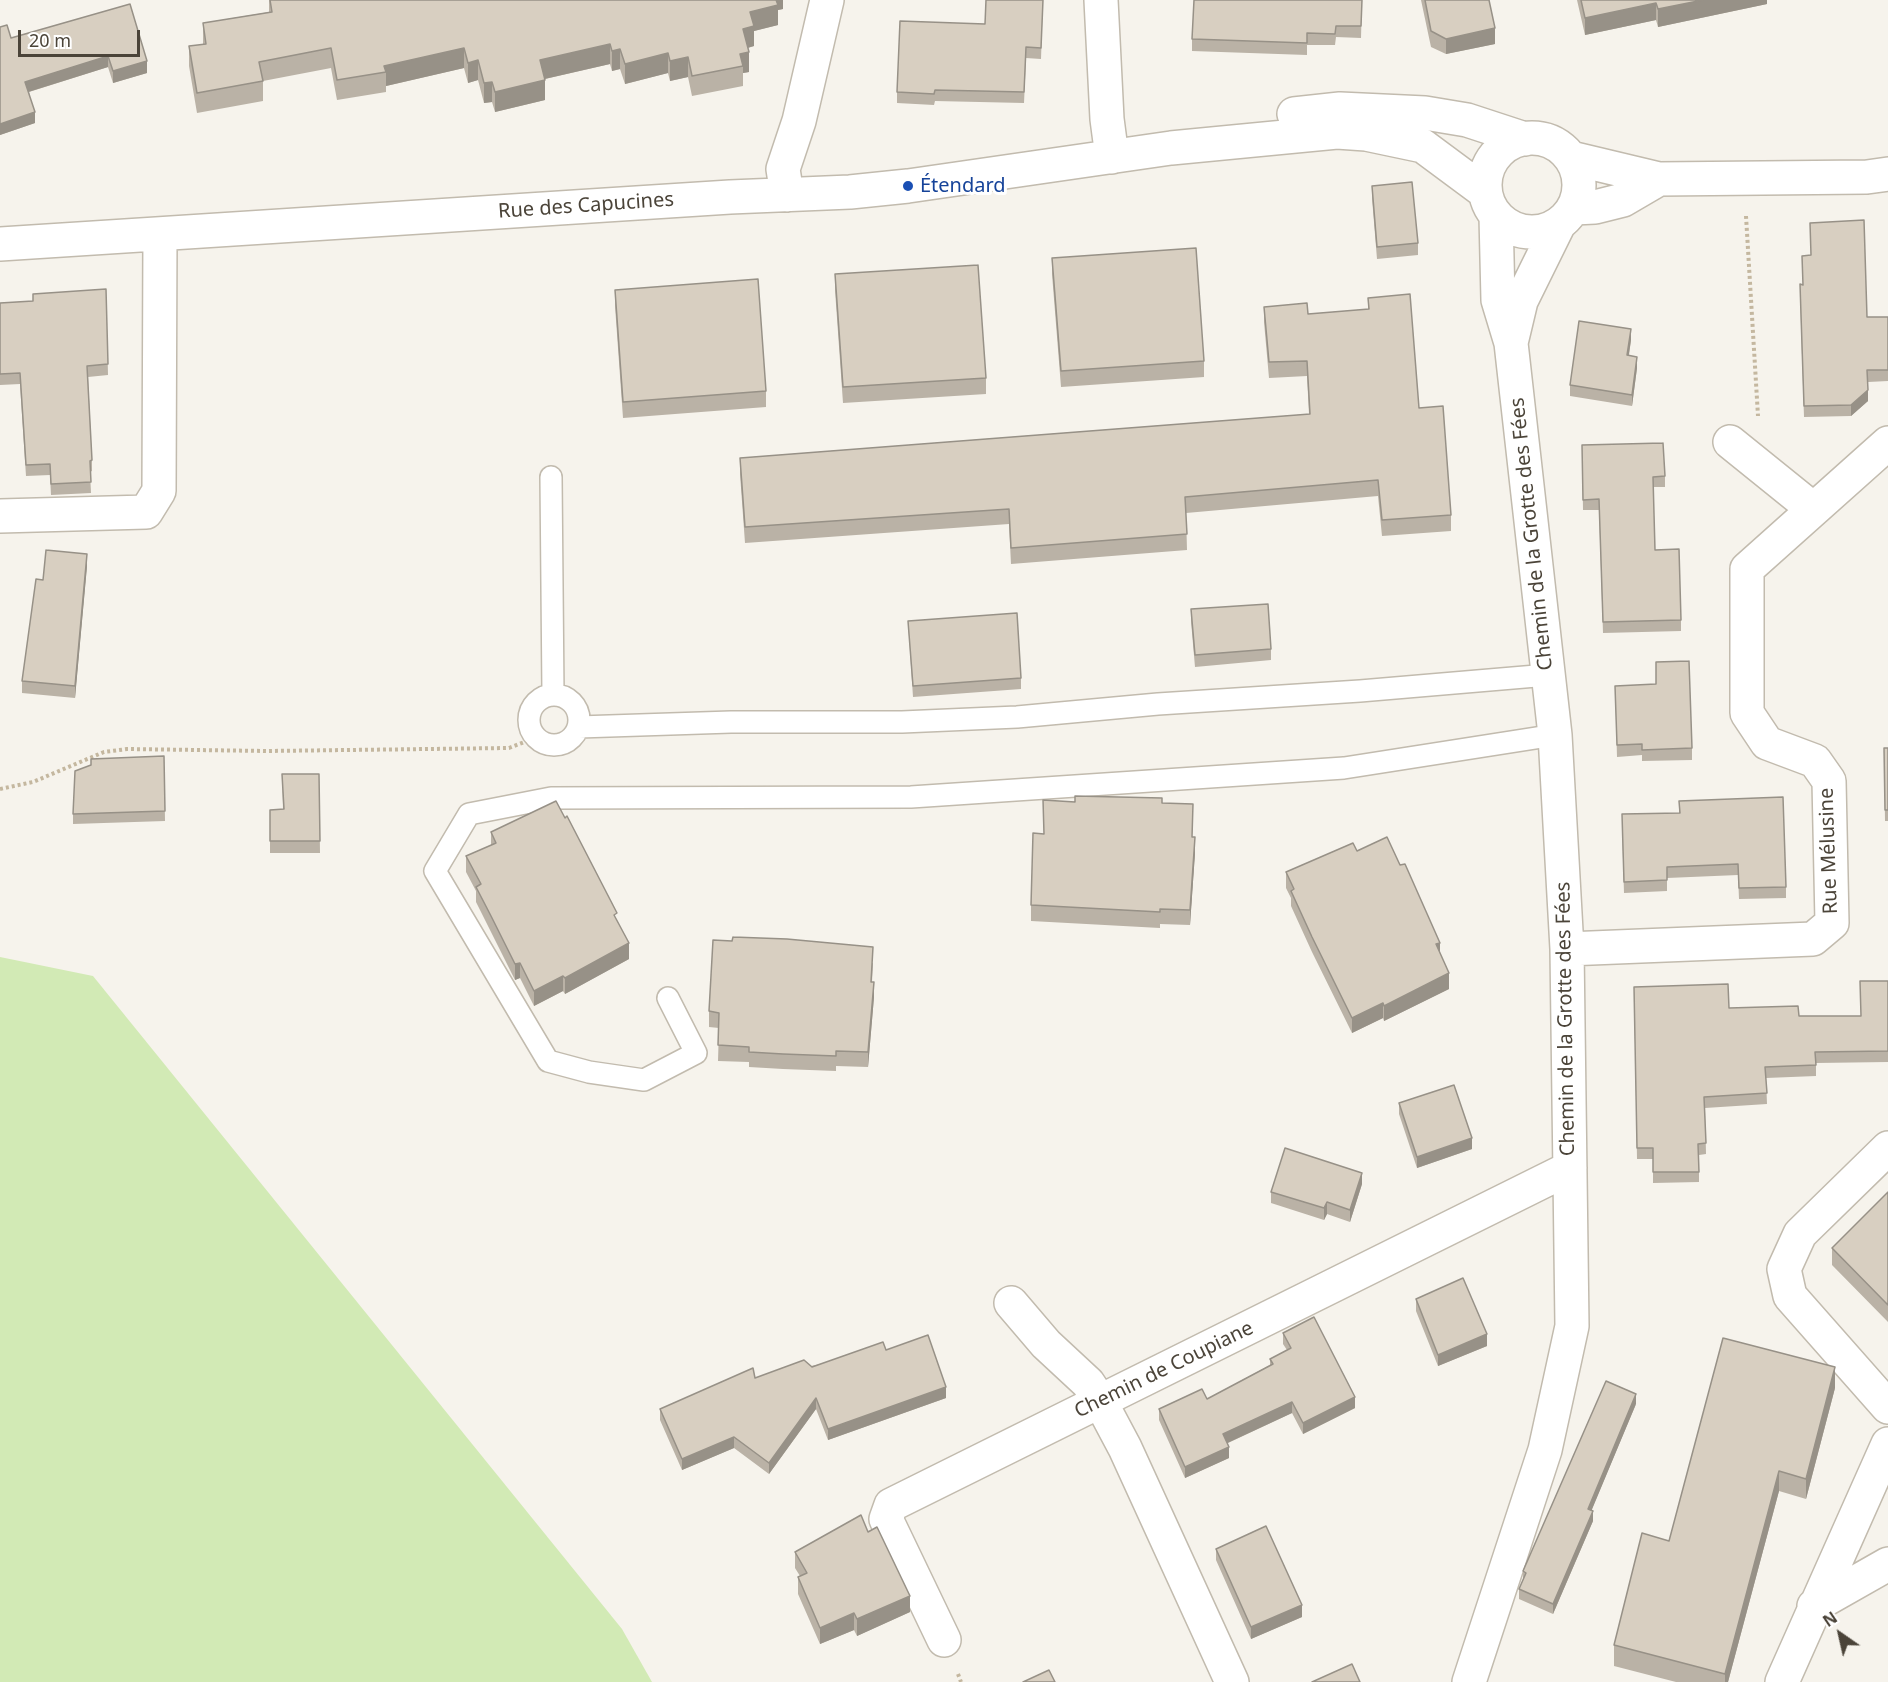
<!DOCTYPE html>
<html>
<head>
<meta charset="utf-8">
<style>
  body { margin:0 }
  #map { position:relative; width:1888px; height:1682px; overflow:hidden; background:#f6f3ec; font-family:"Noto Sans",sans-serif }
  canvas { display:block }
  .north { position:absolute; left:1810px; top:1604px; width:60px; height:60px; -webkit-text-stroke:4px #fff; paint-order:stroke; rotate:326deg; font-size:16px; font-weight:700; line-height:24px; text-align:center; color:#4b4439 }
  .north::after { content:''; display:block; margin:auto; width:21px; height:27px; background:#4b4439; clip-path:polygon(50% 0,100% 100%,50% 72%,0 100%) }
  .scale { position:absolute; left:18px; top:30px; width:122px; height:27px; box-sizing:border-box; border:3px solid #4b4439; border-top:0; padding-left:8px; font-size:18px; line-height:21px; white-space:nowrap; color:#4b4439; -webkit-text-stroke:4px #fff; paint-order:stroke }
</style>
</head>
<body>
<div id="map">
<canvas width="1888" height="1682"></canvas>
<div class="north">N</div>
<div class="scale">20 m</div>
</div>
<script>
const ctx = document.querySelector('canvas').getContext('2d');
ctx.lineJoin = 'round';
function fillPath(path, color) { ctx.fillStyle = color; ctx.fill(path, 'evenodd'); }
const shape = rows => new Path2D(rows.map(r => 'M' + r).join(''));
function stroke(path, color, width, dash) { ctx.strokeStyle = color; ctx.lineWidth = width; ctx.lineCap = dash ? 'butt' : 'round'; ctx.setLineDash(dash || []); ctx.stroke(path); }
function label(font, color, halo, rows, align = 'center') {
  ctx.font = font + ' "Noto Sans",sans-serif'; ctx.lineWidth = 6; ctx.setLineDash([]); ctx.textBaseline = 'middle'; ctx.strokeStyle = halo; ctx.fillStyle = color; for (const [text, x, y, turn = 0] of rows) {
    ctx.save(); ctx.translate(x, y); ctx.rotate((+turn || 0) * Math.PI / 180); ctx.textAlign = isNaN(turn) ? turn : align; if (halo) ctx.strokeText(text, 0, 0); ctx.fillText(text, 0, 0); ctx.restore();
  }
}
fillPath(shape([
  [0,957,93,976,622,1629,652,1682,0,1682]
]), '#d2eab5');
const service = shape([
  [551,477,553,695],
  '529 720a25 25 0 1 1 50 0a25 25 0 1 1-50 0Z',
  [579,727,731,722,902,722,1017,717,1158,704,1360,691,1548,675],
  [668,998,696,1053,644,1080,589,1072,548,1061,435,871,469,814,551,798,911,797,1344,768,1555,735]
]);
const minor = shape([
  [1101,0,1107,119,1112,157],
  [1294,114,1340,109,1425,113,1467,120,1525,139],
  '1485 185a47 47 0 1 1 94 0a47 47 0 1 1-94 0Z',
  [1571,158,1659,179,1867,177,1888,174],
  [787,195,783,169,799,121,827,0],
  [1574,208,1595,207,1623,200,1659,179],
  [0,244,730,197,850,192,908,186,1171,148,1337,132,1366,134,1423,146,1485,192],
  [1511,343,1521,301,1559,224],
  [1730,442,1813,509],
  [0,516,146,512,159,491,160,235],
  [1567,949,1813,939,1832,923,1829,781,1815,761,1767,743,1747,713,1747,569,1888,443],
  [1888,1148,1800,1234,1784,1269,1790,1296,1888,1407],
  [1011,1303,1046,1344,1088,1383,1100,1401,1125,1448,1232,1682],
  [1814,1606,1888,1564],
  [944,1640,886,1519,891,1505,1570,1168],
  [1469,1682,1545,1450,1572,1326,1567,949,1555,735,1511,343,1498,300,1496,216],
  [1782,1682,1888,1444]
]);
stroke(service, '#c2bbae', 24);
stroke(minor, '#c2bbae', 36);
stroke(shape([
  [1746,216,1758,416],
  [0,789,33,782,104,752,127,749,267,751,509,748,537,737],
  [958,1674,961,1682]
]), '#c4b79f', 4, [3, 3]);
stroke(service, '#fff', 21);
stroke(minor, '#fff', 33);
fillPath(shape([
  [269,0,783,0,783,9,778,10,778,25,754,31,754,46,748,48,749,72,743,73,743,86,692,96,688,77,670,81,668,73,625,84,620,69,612,71,610,64,545,79,545,100,495,112,492,102,484,103,478,80,468,83,464,68,386,86,386,92,337,100,331,68,263,81,263,101,197,113,189,66,189,46,203,45,203,23,269,12],
  [1043,0,1041,59,1026,58,1024,103,935,101,934,105,897,103,897,92,985,24],
  [1362,0,1361,38,1336,37,1335,45,1307,45,1307,55,1192,51,1192,39],
  [1421,0,1489,0,1495,44,1446,54,1431,47],
  [1577,0,1767,0,1767,4,1658,27,1656,20,1585,35],
  [130,4,147,73,113,83,108,67,29,92,35,123,0,135,0,27,11,38],
  [1372,186,1418,243,1418,255,1377,259,1372,198],
  [1802,256,1867,317,1888,317,1888,381,1868,382,1868,401,1851,416,1804,417,1800,295,1803,285],
  [1052,258,1204,361,1204,377,1061,387,1052,274],
  [835,274,986,378,986,394,843,403,835,290],
  [106,289,108,375,88,377,92,460,92,471,90,472,91,493,51,495,50,475,26,476,20,384,0,385,0,303,33,301],
  [615,290,766,391,766,407,623,418,615,306],
  [1368,298,1419,408,1451,515,1451,531,1382,536,1378,496,1186,513,1187,550,1011,564,1009,524,745,543,740,474,740,458,1309,414,1307,376,1269,378,1264,322,1264,307,1308,314,1368,309],
  [1631,340,1629,355,1637,368,1632,406,1570,396,1570,385],
  [1582,445,1665,476,1665,487,1653,487,1655,550,1681,620,1681,631,1603,633,1599,510,1583,510],
  [87,566,75,698,22,693,22,681],
  [1191,609,1271,649,1271,660,1195,667,1191,621],
  [908,621,1021,678,1021,689,913,697],
  [1615,686,1692,748,1692,760,1642,761,1642,755,1617,757],
  [1884,748,1888,748,1888,821,1885,821],
  [164,756,165,821,73,824,73,814,91,765],
  [282,774,319,774,320,853,270,853,270,810,283,809],
  [1075,796,1162,803,1193,819,1192,837,1195,853,1190,925,1160,924,1160,928,1031,921,1031,905,1044,834,1043,800,1075,802],
  [1679,801,1786,887,1786,898,1739,899,1738,875,1667,878,1667,891,1624,893,1622,826,1679,813],
  [491,832,617,921,629,959,565,994,563,991,534,1006,520,978,515,980,476,902,476,891,466,872,466,856,491,845],
  [1357,851,1440,953,1449,989,1384,1021,1383,1018,1352,1033,1312,952,1291,906,1291,898,1286,888,1286,872],
  [873,963,872,982,874,997,868,1067,836,1066,836,1071,783,1069,749,1067,749,1062,718,1061,719,1028,709,1027,709,1011],
  [1888,981,1888,1062,1816,1063,1816,1076,1766,1078,1767,1104,1705,1108,1706,1154,1699,1155,1699,1182,1653,1183,1653,1159,1637,1159,1634,987,1729,1008,1799,1016,1861,1016],
  [1399,1103,1472,1149,1417,1168,1399,1114],
  [1362,1184,1350,1222,1327,1214,1324,1220,1271,1203,1271,1192],
  [1888,1192,1888,1322,1832,1265,1832,1248],
  [1416,1299,1487,1346,1438,1366,1416,1311],
  [1283,1333,1355,1408,1303,1434,1292,1413,1228,1443,1229,1458,1185,1478,1159,1420,1159,1409,1207,1399,1270,1365,1270,1359,1287,1350,1283,1344],
  [886,1350,946,1398,828,1440,816,1409,769,1474,734,1448,682,1470,660,1420,660,1409,755,1378],
  [1835,1388,1806,1499,1779,1491,1728,1682,1676,1682,1614,1666,1614,1645,1669,1541],
  [1636,1404,1591,1511,1593,1521,1553,1614,1519,1599,1519,1589,1523,1580,1523,1571],
  [868,1532,910,1612,857,1636,854,1630,820,1644,798,1594,798,1577,800,1576,795,1568,795,1552],
  [1216,1549,1302,1617,1251,1639,1216,1560]
]), '#bab2a6');
fillPath(shape([
  [774,0,783,0,783,9,778,10,778,25,754,31,754,46,743,49,743,29,750,12],
  [1703,0,1767,0,1767,4,1658,27,1658,9],
  [1656,3,1656,20,1585,35,1585,18],
  [1495,28,1495,44,1446,54,1446,39],
  [610,44,610,64,540,80,540,60],
  [464,48,464,68,386,86,386,72,384,66],
  [620,49,620,69,612,71,612,51],
  [749,52,749,72,743,73,743,66,740,54],
  [668,53,668,73,625,84,625,64],
  [108,56,108,67,25,93,25,82],
  [688,57,688,77,670,81,670,61],
  [478,60,478,80,468,83,468,63],
  [147,61,147,73,113,83,113,71],
  [545,80,545,100,495,112,495,92],
  [492,82,492,102,484,103,484,83],
  [35,112,35,123,0,135,0,124],
  [1631,329,1631,340,1627,366,1627,355],
  [1637,357,1637,368,1632,406,1632,395],
  [1868,390,1868,401,1851,416,1851,405],
  [87,554,87,566,75,698,75,686],
  [1195,837,1195,853,1190,925,1190,910],
  [629,943,629,959,565,994,565,978],
  [1440,943,1440,959,1436,944],
  [520,963,520,978,515,980,515,964],
  [1449,973,1449,989,1384,1021,1384,1006],
  [563,976,563,991,534,1006,534,991],
  [874,982,874,997,868,1067,868,1052],
  [1383,1003,1383,1018,1352,1033,1352,1018],
  [1472,1138,1472,1149,1417,1168,1417,1157],
  [1362,1173,1362,1184,1350,1222,1350,1210],
  [1327,1202,1327,1214,1324,1220,1324,1208],
  [1487,1334,1487,1346,1438,1366,1438,1355],
  [1835,1367,1835,1388,1806,1499,1806,1479],
  [946,1387,946,1398,828,1440,828,1429],
  [1636,1394,1636,1404,1588,1519,1588,1509],
  [1355,1397,1355,1408,1303,1434,1303,1423],
  [816,1398,816,1409,769,1474,769,1463],
  [1292,1402,1292,1413,1223,1445,1223,1434],
  [734,1437,734,1448,682,1470,682,1459],
  [1229,1447,1229,1458,1185,1478,1185,1467],
  [1779,1471,1779,1491,1728,1682,1725,1682,1725,1674],
  [1593,1511,1593,1521,1553,1614,1553,1604],
  [910,1596,910,1612,857,1636,857,1619],
  [1302,1605,1302,1617,1251,1639,1251,1627],
  [854,1613,854,1630,820,1644,820,1628]
]), '#979187');
const building = shape([
  [270,0,776,0,778,5,750,12,754,26,743,29,749,52,740,54,743,66,692,76,688,57,670,61,668,53,625,64,620,49,612,51,610,44,540,60,545,80,495,92,492,82,484,83,478,60,468,63,464,48,384,66,386,72,337,80,331,48,259,62,263,81,197,93,189,46,206,44,203,23,272,12,270,0],
  [986,0,1043,0,1041,48,1026,47,1024,92,935,90,934,94,897,92,900,21,985,24,986,0],
  [1194,0,1362,0,1361,26,1336,26,1335,34,1307,33,1307,43,1192,39,1194,0],
  [1425,0,1489,0,1495,28,1446,39,1431,31,1425,0],
  [1581,0,1703,0,1658,9,1656,3,1585,18,1581,0],
  [130,4,147,61,113,71,108,56,25,82,35,112,0,124,0,27,7,25,11,38,130,4],
  [1412,182,1418,243,1377,247,1372,186,1412,182],
  [1864,220,1867,317,1888,317,1888,370,1867,370,1868,390,1851,405,1804,406,1800,284,1803,285,1802,256,1811,255,1810,223,1864,220],
  [1196,248,1204,361,1061,371,1052,258,1196,248],
  [978,265,986,378,843,387,835,274,978,265],
  [758,279,766,391,623,402,615,290,758,279],
  [106,289,108,364,87,366,92,460,90,461,91,482,51,484,50,464,26,465,20,373,0,374,0,303,33,301,33,294,106,289],
  [1410,294,1419,408,1443,406,1451,515,1382,520,1378,480,1185,497,1187,534,1011,548,1009,509,745,527,740,458,1310,414,1307,361,1269,362,1264,307,1307,303,1308,314,1369,309,1368,298,1410,294],
  [1579,321,1631,329,1627,355,1637,357,1632,395,1570,385,1579,321],
  [1663,443,1665,476,1653,477,1655,550,1679,549,1681,620,1603,622,1599,499,1583,500,1582,445,1663,443],
  [46,550,87,554,75,686,22,681,36,579,43,580,46,550],
  [1268,604,1271,649,1195,655,1191,609,1268,604],
  [1017,613,1021,678,913,686,908,621,1017,613],
  [1689,661,1692,748,1642,750,1642,744,1617,745,1615,686,1656,684,1656,662,1689,661],
  [1884,748,1888,748,1888,810,1885,810,1884,748],
  [164,756,165,811,73,814,75,771,91,765,91,759,164,756],
  [282,774,319,774,320,841,270,841,270,810,284,809,282,774],
  [1075,796,1162,798,1162,803,1193,804,1192,837,1195,837,1190,910,1160,909,1160,912,1031,905,1033,833,1044,834,1043,800,1075,802,1075,796],
  [1783,797,1786,887,1739,888,1738,864,1667,867,1667,880,1624,882,1622,814,1680,813,1679,801,1783,797],
  [556,801,565,818,567,816,617,913,614,915,629,943,565,978,563,976,534,991,520,963,515,964,491,916,476,887,481,884,466,856,496,843,491,832,556,801],
  [1387,837,1400,865,1405,864,1440,943,1436,944,1449,973,1384,1006,1383,1003,1352,1018,1312,937,1291,891,1294,889,1286,872,1353,843,1357,851,1387,837],
  [733,937,787,939,873,947,871,982,874,982,868,1052,836,1051,836,1056,783,1054,749,1052,749,1047,718,1045,719,1013,709,1011,713,940,732,941,733,937],
  [1860,981,1888,981,1888,1051,1815,1052,1816,1065,1765,1067,1767,1093,1704,1097,1706,1143,1698,1144,1699,1172,1653,1172,1653,1148,1637,1148,1634,987,1728,984,1729,1008,1798,1006,1799,1016,1861,1016,1860,981],
  [1454,1085,1472,1138,1417,1157,1399,1103,1454,1085],
  [1285,1148,1362,1173,1350,1210,1327,1202,1324,1208,1271,1192,1285,1148],
  [1888,1192,1888,1305,1832,1248,1888,1192],
  [1463,1278,1487,1334,1438,1355,1416,1299,1463,1278],
  [1314,1317,1355,1397,1303,1423,1292,1402,1223,1434,1229,1447,1185,1467,1159,1409,1202,1389,1207,1399,1273,1364,1270,1359,1291,1348,1283,1333,1314,1317],
  [928,1335,946,1387,828,1429,816,1398,769,1463,734,1437,682,1459,660,1409,753,1368,755,1378,804,1360,812,1367,883,1342,886,1350,928,1335],
  [1723,1338,1835,1367,1806,1479,1779,1471,1725,1674,1614,1645,1642,1533,1669,1541,1723,1338],
  [1606,1381,1636,1394,1588,1509,1593,1511,1553,1604,1519,1589,1526,1573,1523,1571,1606,1381],
  [861,1515,868,1532,877,1527,910,1596,857,1619,854,1613,820,1628,798,1577,807,1573,795,1552,861,1515],
  [1266,1526,1302,1605,1251,1627,1216,1549,1266,1526],
  [1352,1664,1360,1682,1312,1682,1352,1664],
  [1049,1670,1055,1682,1023,1682,1049,1670]
]);
fillPath(building, '#d8cfc1');
stroke(building, '#979187', 1.5);
for (const [x, y, r, color] of [
  [908,186,6,"#1a4fb4"]
]) { const dot = new Path2D(); dot.arc(x, y, r, 0, 2 * Math.PI); ctx.fillStyle = color; ctx.fill(dot); stroke(dot, '#fff', 2); }
label('20px', '#164399', '#fff', [
  ["Étendard",920,186]
], 'left');
label('20px', '#4b4439', '#fff', [
  ["Rue des Capucines",586,206,-4],
  ["Chemin de la Grotte des Fées",1532,534,-96],
  ["Rue Mélusine",1829,851,-92],
  ["Chemin de la Grotte des Fées",1566,1019,-91],
  ["Chemin de Coupiane",1164,1370,-26]
]);
</script>
</body>
</html>
